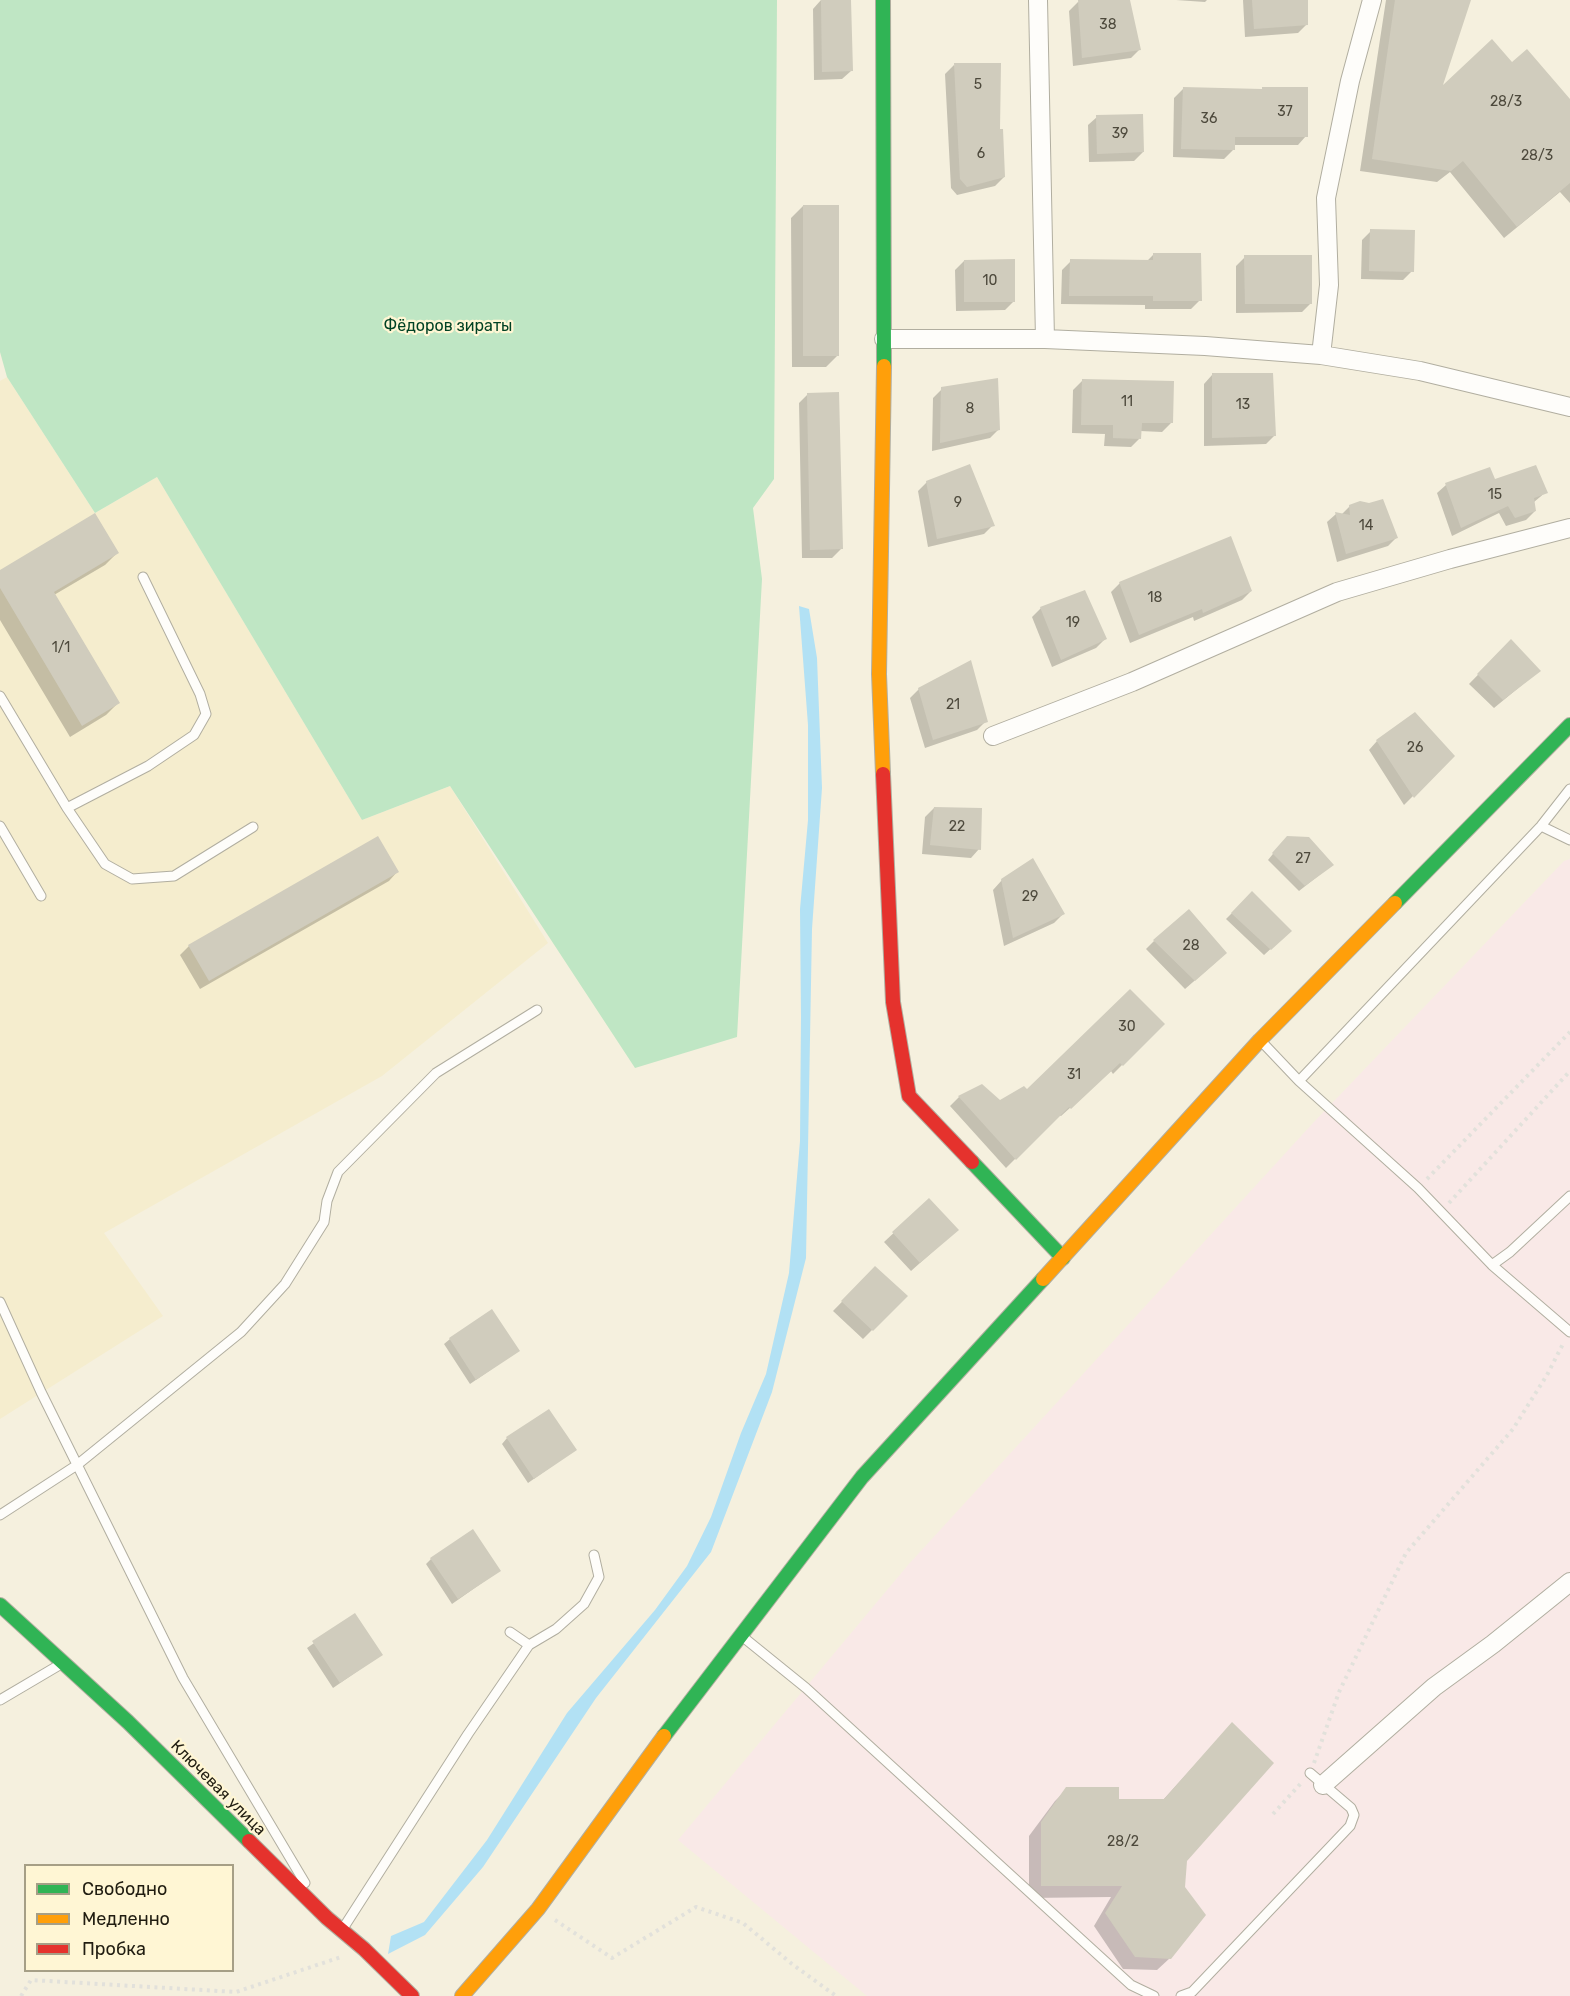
<!DOCTYPE html>
<html>
<head>
<meta charset="utf-8">
<style>
  body { margin:0 }
  #map { position:relative; width:1570px; height:1996px; overflow:hidden; background:#f5f0de; font-family:Rubik,sans-serif }
  canvas { display:block }
  .legend { position:absolute; left:24px; top:1864px; width:210px; height:108px; box-sizing:border-box; background:#fff6d4; border:2px solid #a69f86; margin:0; padding:8px 10px; list-style:none; font-size:18px; color:#211d11 }
  .legend li { display:flex; align-items:center; gap:12px; height:30px }
  .legend b { width:30px; border:2px solid #a69f86 }
</style>
</head>
<body>
<div id="map">
<canvas width="1570" height="1996"></canvas>
<ul class="legend">
<li><b style="height:8px;background:#30b455"></b>Свободно</li>
<li><b style="height:8px;background:#ff9f0a"></b>Медленно</li>
<li><b style="height:8px;background:#e5322d"></b>Пробка</li>
</ul>
</div>
<script>
const ctx = document.querySelector('canvas').getContext('2d');
ctx.lineJoin = 'round';
function fillPath(path, color) { ctx.fillStyle = color; ctx.fill(path, 'evenodd'); }
const shape = rows => new Path2D(rows.map(r => 'M' + r).join(''));
function stroke(path, color, width, dash) { ctx.strokeStyle = color; ctx.lineWidth = width; ctx.lineCap = dash ? 'butt' : 'round'; ctx.setLineDash(dash || []); ctx.stroke(path); }
function label(font, color, halo, rows, align = 'center') {
  ctx.font = font + ' Rubik,sans-serif'; ctx.lineWidth = 4.5; ctx.setLineDash([]); ctx.textBaseline = 'middle'; ctx.strokeStyle = halo; ctx.fillStyle = color; for (const [text, x, y, turn = 0] of rows) {
    ctx.save(); ctx.translate(x, y); ctx.rotate((+turn || 0) * Math.PI / 180); ctx.textAlign = isNaN(turn) ? turn : align; if (halo) ctx.strokeText(text, 0, 0); ctx.fillText(text, 0, 0); ctx.restore();
  }
}
fillPath(shape([
  [7,377,95,513,157,477,362,820,450,786,548,943,382,1076,104,1233,163,1316,0,1419,0,381]
]), '#f5edce');
fillPath(shape([
  [1570,859,1570,1996,867,1996,678,1840,908,1565,1313,1123,1564,861]
]), '#f9e9e7');
fillPath(shape([
  [0,0,777,0,774,479,753,508,762,579,737,1037,635,1068,450,786,362,820,157,477,95,513,7,377,0,352]
]), '#bfe6c4');
fillPath(shape([
  [799,606,809,609,817,658,822,788,812,929,806,1258,772,1392,711,1552,596,1698,483,1867,425,1935,388,1954,391,1936,424,1922,487,1840,567,1713,655,1610,687,1566,711,1517,741,1433,766,1374,789,1273,800,1141,801,1017,800,909,808,820,808,725]
]), '#b2e1f4');
fillPath(shape([
  [821,0,850,0,851,71,842,79,814,80,813,9],
  [1100,0,1129,0,1140,49,1131,58,1073,66,1069,11,1078,2],
  [1176,0,1207,0,1205,2],
  [1243,0,1307,0,1307,24,1298,33,1245,37],
  [1386,0,1469,0,1440,91,1512,64,1570,100,1570,203,1560,192,1504,238,1450,172,1437,182,1360,171],
  [954,65,999,131,1004,177,995,186,957,195,951,188,945,74],
  [1183,89,1306,136,1298,145,1233,145,1233,150,1224,159,1173,157,1174,98],
  [1097,117,1143,152,1134,161,1089,162,1088,125],
  [803,206,838,355,826,367,792,367,791,218],
  [1371,231,1412,271,1403,280,1361,279,1362,240],
  [1153,255,1200,300,1191,309,1145,309,1145,305,1061,304,1062,270,1071,261,1147,261],
  [1245,257,1311,303,1302,312,1236,313,1236,266],
  [964,261,1014,301,1005,310,956,311,955,270],
  [1212,375,1275,435,1266,444,1204,446,1204,384],
  [1082,381,1171,423,1162,432,1140,431,1140,438,1131,447,1104,446,1105,434,1072,433,1073,390],
  [942,389,999,429,990,438,932,451,933,398],
  [808,394,841,549,832,558,802,558,799,403],
  [1494,480,1546,492,1534,502,1535,511,1526,520,1506,526,1499,513,1452,536,1437,493,1446,485],
  [927,482,993,525,984,534,928,547,918,491],
  [1350,506,1397,537,1388,546,1337,562,1327,522,1336,514,1341,515],
  [117,553,105,565,54,595,118,703,106,715,70,737,0,620,0,572],
  [1120,583,1251,591,1242,600,1194,621,1193,617,1130,643,1111,592],
  [1041,608,1105,639,1096,648,1052,667,1032,617],
  [1511,641,1539,671,1494,708,1469,684],
  [919,689,986,721,977,730,925,748,910,698],
  [1377,741,1453,756,1404,805,1369,750],
  [934,808,979,849,971,858,922,854,925,817],
  [1281,844,1332,865,1299,891,1268,860],
  [397,872,389,881,200,989,180,955,189,946],
  [1002,880,1063,914,1054,923,1004,946,993,890],
  [1252,893,1290,931,1264,955,1226,919],
  [1154,941,1216,962,1185,989,1146,949],
  [1163,1024,1113,1074,1111,1071,1061,1116,1059,1115,1006,1168,950,1106,959,1097,982,1086,1000,1102,1027,1091],
  [929,1200,948,1238,911,1271,884,1242],
  [875,1268,906,1296,863,1339,833,1311],
  [450,1339,518,1351,470,1384,444,1344],
  [507,1438,575,1450,528,1483,502,1444],
  [431,1559,499,1571,452,1604,426,1564],
  [354,1615,381,1655,333,1688,307,1648],
  [1232,1724,1186,1861,1170,1958,1157,1970,1123,1969,1094,1926,1111,1897,1029,1898,1029,1836,1055,1801,1067,1789,1118,1800,1163,1800]
]), '#0003');
fillPath(shape([
  [821,0,851,0,853,71,822,72],
  [1078,0,1130,0,1141,50,1082,58],
  [1252,0,1308,0,1308,25,1254,29],
  [1395,0,1471,0,1443,85,1492,39,1512,62,1527,49,1570,99,1570,183,1517,227,1463,161,1451,171,1372,159],
  [954,63,1001,63,1000,129,1003,129,1005,177,967,187,960,179],
  [1183,87,1262,89,1262,87,1308,87,1308,137,1235,137,1235,150,1181,149],
  [1143,114,1144,152,1097,154,1096,115],
  [803,205,839,205,839,356,803,356],
  [1370,229,1415,230,1414,272,1369,271],
  [1153,253,1201,253,1202,301,1153,301,1153,296,1069,296,1070,259,1153,260],
  [1244,255,1312,255,1312,304,1245,304],
  [1015,259,1015,302,964,302,964,260],
  [1212,373,1273,373,1276,436,1212,438],
  [998,378,1000,430,940,443,941,387],
  [1082,379,1174,381,1173,423,1142,423,1141,439,1113,438,1113,425,1081,425],
  [839,392,843,549,810,550,807,393],
  [970,464,995,526,937,539,926,481],
  [1536,465,1548,493,1534,498,1536,511,1515,518,1508,506,1461,528,1445,483,1490,467,1495,479],
  [1383,499,1398,538,1346,554,1335,512,1350,515,1349,505,1360,501,1369,503],
  [95,513,119,553,54,592,120,703,82,726,0,588,0,570],
  [1231,536,1252,591,1203,613,1202,609,1139,635,1119,582],
  [1085,590,1107,639,1061,660,1040,607],
  [1511,639,1541,671,1503,700,1477,674],
  [971,660,988,722,933,740,918,688],
  [1415,712,1455,756,1414,798,1376,740],
  [934,807,982,808,981,850,930,845],
  [378,836,399,872,209,981,188,945],
  [1287,836,1309,837,1334,865,1305,886,1272,853],
  [1033,858,1065,914,1013,938,1001,879],
  [1252,891,1292,931,1271,950,1231,913],
  [1189,909,1227,953,1195,981,1153,940],
  [1130,989,1165,1024,1123,1066,1120,1063,1071,1109,1069,1107,1016,1160,958,1096,982,1084,1000,1100,1024,1086,1027,1089],
  [929,1198,959,1230,920,1263,892,1232],
  [875,1266,908,1296,873,1331,841,1301],
  [492,1309,520,1351,476,1380,449,1338],
  [549,1409,577,1450,534,1479,506,1437],
  [473,1529,501,1571,458,1599,430,1558],
  [355,1613,383,1655,340,1683,312,1641],
  [1232,1722,1274,1763,1187,1861,1185,1887,1206,1915,1171,1959,1135,1957,1105,1913,1122,1886,1041,1886,1041,1822,1066,1787,1119,1787,1119,1799,1164,1799]
]), '#d0ccbd');
const lane = shape([
  [0,696,67,808,105,864,132,879,174,876,253,827],
  [67,808,148,766,194,735,206,714,200,694,143,577],
  [0,826,41,896],
  [1541,826,1570,840],
  [1262,1042,1299,1081,1418,1188,1492,1265,1510,1252,1570,1196],
  [1299,1081,1541,826,1570,789],
  [1492,1265,1570,1332],
  [0,1302,41,1392,183,1678,305,1883],
  [0,1515,77,1465,241,1332,285,1284,324,1222,327,1201,338,1172,436,1073,537,1010],
  [510,1632,529,1645],
  [743,1637,806,1688,1131,1985,1154,1996],
  [0,1700,61,1664],
  [342,1930,468,1734,529,1645,556,1629,584,1604,599,1577,594,1555],
  [1181,1996,1192,1992,1350,1826,1354,1815,1351,1808,1310,1773]
]);
const street = shape([
  [1038,0,1045,339,1205,346,1321,355],
  [1372,0,1350,81,1326,198,1329,285,1321,355,1420,371,1570,407],
  [884,339,1045,339],
  [993,736,1132,682,1337,592,1450,559,1570,528],
  [1323,1785,1434,1687,1493,1644,1570,1582]
]);
const fast = shape([
  [883,0,884,366],
  [1395,903,1570,725],
  [972,1162,1063,1258],
  [0,1605,128,1722,249,1841],
  [664,1736,862,1477,1043,1279]
]);
const slow = shape([
  [883,774,879,674,884,366],
  [1043,1279,1260,1040,1395,903],
  [462,1996,538,1909,664,1736]
]);
const jam = shape([
  [883,774,893,1002,909,1096,972,1162],
  [249,1841,327,1918,364,1949,412,1996]
]);
stroke(lane, '#b1aea0', 11);
stroke(street, '#b1aea0', 20);
stroke(fast, '#b1aea0', 16);
stroke(slow, '#b1aea0', 16);
stroke(jam, '#b1aea0', 16);
stroke(shape([
  [1427,1179,1570,1032],
  [1449,1203,1570,1071],
  [1314,1763,1339,1692,1406,1553,1513,1429,1547,1375,1564,1342],
  [1273,1814,1303,1781],
  [555,1920,612,1958,696,1907,743,1923,792,1964,836,1996],
  [21,1996,31,1980,236,1992,341,1957]
]), '#e2e1db', 4, [3, 4.5]);
stroke(lane, '#fefdfa', 9);
stroke(street, '#fefdfa', 18);
stroke(fast, '#30b455', 14);
stroke(slow, '#ff9f0a', 14);
stroke(jam, '#e5322d', 14);
label('14px', '#4d493c', null, [
  ["38",1108,25],
  ["5",978,85],
  ["28/3",1506,102],
  ["37",1285,112],
  ["36",1209,119],
  ["39",1120,134],
  ["6",981,154],
  ["28/3",1537,156],
  ["10",990,281],
  ["11",1127,402],
  ["13",1243,405],
  ["8",970,409],
  ["15",1495,495],
  ["9",958,503],
  ["14",1366,526],
  ["18",1155,598],
  ["19",1073,623],
  ["1/1",61,648],
  ["21",953,705],
  ["26",1415,748],
  ["22",957,827],
  ["27",1303,859],
  ["29",1030,897],
  ["28",1191,946],
  ["30",1127,1027],
  ["31",1074,1075],
  ["28/2",1123,1842]
]);
label('16px', '#004224', '#fff6d4', [
  ["Фёдоров зираты",448,326]
]);
label('16px', '#211d11', '#fff6d4', [
  ["Ключевая улица",218,1788,45]
]);
</script>
</body>
</html>
